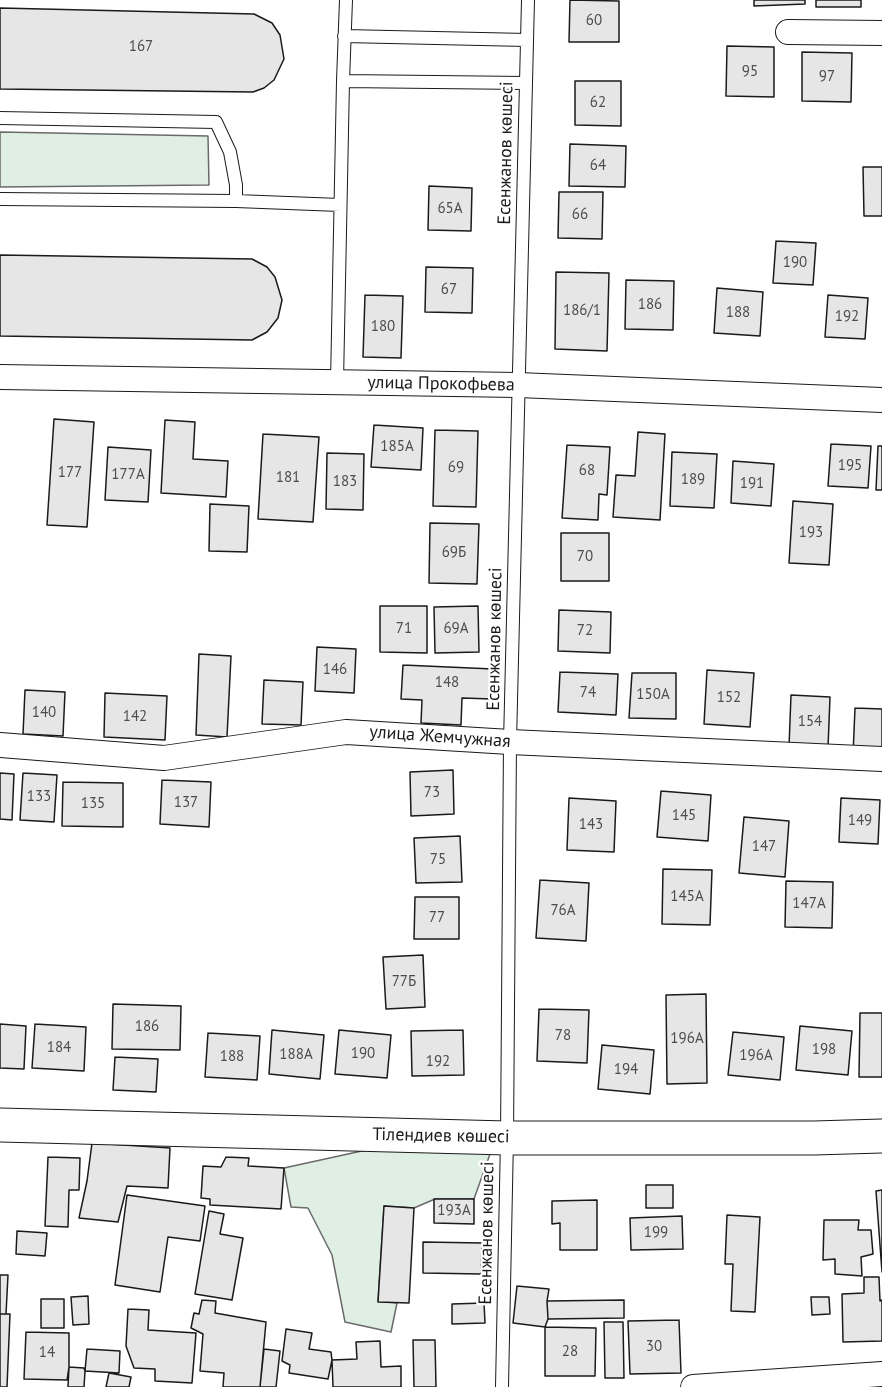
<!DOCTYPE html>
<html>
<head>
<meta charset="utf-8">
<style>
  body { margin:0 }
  canvas { display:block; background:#fff }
</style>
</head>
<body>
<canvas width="882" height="1387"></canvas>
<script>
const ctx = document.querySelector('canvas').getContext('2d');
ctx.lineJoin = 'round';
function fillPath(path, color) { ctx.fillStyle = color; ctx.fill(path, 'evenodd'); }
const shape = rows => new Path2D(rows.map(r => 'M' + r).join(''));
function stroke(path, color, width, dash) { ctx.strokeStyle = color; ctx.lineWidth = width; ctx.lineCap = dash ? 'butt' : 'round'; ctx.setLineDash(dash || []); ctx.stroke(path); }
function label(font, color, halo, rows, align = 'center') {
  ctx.font = font + ' "PT Sans",sans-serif'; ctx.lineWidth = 4.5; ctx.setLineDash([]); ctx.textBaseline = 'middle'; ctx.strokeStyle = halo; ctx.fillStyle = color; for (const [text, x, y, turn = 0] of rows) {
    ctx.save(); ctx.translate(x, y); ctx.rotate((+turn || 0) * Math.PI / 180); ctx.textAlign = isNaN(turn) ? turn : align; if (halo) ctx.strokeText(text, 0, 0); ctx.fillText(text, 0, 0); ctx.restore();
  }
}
const green = shape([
  [0,132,208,136,209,185,0,187,0,132],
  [389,1145,490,1154,474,1199,435,1199,414,1208,384,1206,378,1301,397,1303,391,1332,345,1322,332,1255,308,1208,291,1207,284,1168,389,1145]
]);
fillPath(green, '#e0efe3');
stroke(green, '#6a6a6a', 1.5);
const building = shape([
  [570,0,619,1,619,42,569,42,570,0],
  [754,0,805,0,805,4,754,6,754,0],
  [816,0,861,0,861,7,816,7,816,0],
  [0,8,254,14,272,23,280,35,284,59,274,80,264,88,253,92,0,89,0,8],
  [727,46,774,47,774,97,726,96,727,46],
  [802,52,852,53,851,102,802,101,802,52],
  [575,81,621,81,621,126,575,125,575,81],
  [570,144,626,146,625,187,569,186,570,144],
  [863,167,882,167,882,216,864,216,863,167],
  [429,186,472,188,471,231,428,230,429,186],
  [559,192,603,192,602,239,558,238,559,192],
  [776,241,816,243,813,285,773,283,776,241],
  [0,255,252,259,267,267,275,277,282,300,278,318,267,332,252,340,0,336,0,255],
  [426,267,473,268,472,313,425,312,426,267],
  [556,272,609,273,607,351,555,349,556,272],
  [626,280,674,281,673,330,625,329,626,280],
  [717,288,763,292,760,336,714,333,717,288],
  [365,295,403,296,401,358,363,357,365,295],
  [828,295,868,298,865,339,825,337,828,295],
  [54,419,94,422,87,527,47,525,54,419],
  [165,420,195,422,193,459,228,461,226,497,161,493,165,420],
  [374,425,423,428,421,470,371,467,374,425],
  [435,430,478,431,476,507,433,506,435,430],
  [638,432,665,434,660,520,613,517,616,475,635,476,638,432],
  [263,434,319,437,313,522,258,519,263,434],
  [831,444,871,446,868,488,828,486,831,444],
  [567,445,610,447,607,495,599,494,598,520,562,518,567,445],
  [878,446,882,446,882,490,876,490,878,446],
  [108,447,151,450,148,502,105,500,108,447],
  [672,452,717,454,714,508,670,506,672,452],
  [327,453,364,454,363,510,326,509,327,453],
  [733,461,774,464,771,506,731,503,733,461],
  [793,501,833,504,829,565,789,563,793,501],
  [210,504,249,506,247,552,209,551,210,504],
  [430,523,479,524,477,584,429,583,430,523],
  [561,533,609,533,609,581,561,581,561,533],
  [380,606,427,606,427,653,380,652,380,606],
  [478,606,479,652,435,653,434,607,478,606],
  [559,610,611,612,610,653,558,651,559,610],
  [317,647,356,649,354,693,315,691,317,647],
  [199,654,231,656,227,737,196,735,199,654],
  [403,665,493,669,492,699,462,698,461,725,421,723,422,700,401,699,403,665],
  [707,670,754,673,750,727,704,724,707,670],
  [560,672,618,674,616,715,558,712,560,672],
  [632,673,676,673,676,719,629,718,632,673],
  [264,680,303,682,301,725,262,724,264,680],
  [25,690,65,692,63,736,23,734,25,690],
  [105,693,167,696,165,740,104,737,105,693],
  [791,695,830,697,828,748,789,747,791,695],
  [855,708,882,709,882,756,853,755,855,708],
  [453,770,454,814,411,816,410,772,453,770],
  [0,773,14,774,12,820,0,819,0,773],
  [23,773,57,775,54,822,20,820,23,773],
  [162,780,211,782,209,827,160,824,162,780],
  [63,782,123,783,123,827,62,826,63,782],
  [661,791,711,795,708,841,657,837,661,791],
  [569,798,616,801,614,852,567,850,569,798],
  [841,798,880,800,878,844,839,842,841,798],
  [744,817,789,821,785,877,739,873,744,817],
  [460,836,462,882,416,883,414,838,460,836],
  [663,869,712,870,710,925,662,924,663,869],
  [540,880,589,883,586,941,536,938,540,880],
  [786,881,833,882,832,928,785,927,786,881],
  [415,897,459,897,459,939,414,939,415,897],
  [423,955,425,1007,386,1009,383,957,423,955],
  [706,994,707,1083,667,1084,666,995,706,994],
  [113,1004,181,1006,180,1050,112,1049,113,1004],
  [539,1009,589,1010,587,1063,537,1061,539,1009],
  [860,1013,882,1013,882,1077,859,1077,860,1013],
  [0,1024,26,1026,24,1069,0,1068,0,1024],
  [35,1024,86,1027,84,1071,32,1068,35,1024],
  [800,1026,852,1031,848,1075,796,1070,800,1026],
  [272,1030,324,1035,320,1079,269,1074,272,1030],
  [339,1030,391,1035,387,1078,335,1074,339,1030],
  [463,1030,464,1075,412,1076,411,1031,463,1030],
  [733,1032,784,1037,780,1080,728,1075,733,1032],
  [208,1033,260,1036,257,1080,205,1077,208,1033],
  [602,1045,654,1050,650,1094,598,1089,602,1045],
  [115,1057,158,1059,156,1092,113,1090,115,1057],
  [92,1143,170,1148,168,1188,127,1186,118,1222,79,1218,87,1181,92,1143],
  [48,1157,80,1158,79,1190,69,1190,68,1227,45,1226,48,1157],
  [226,1157,249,1158,248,1166,284,1168,281,1209,210,1205,210,1199,201,1198,203,1166,221,1167,226,1157],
  [646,1185,673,1185,673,1208,646,1208,646,1185],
  [882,1190,882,1272,876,1191,882,1190],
  [127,1195,205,1206,200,1241,168,1237,160,1292,115,1285,127,1195],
  [434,1199,474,1199,474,1224,434,1223,434,1199],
  [597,1200,597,1250,560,1250,560,1223,552,1224,552,1201,597,1200],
  [384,1206,414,1208,409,1303,378,1302,384,1206],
  [209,1211,224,1214,220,1234,243,1238,232,1300,195,1294,209,1211],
  [727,1215,760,1217,755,1312,731,1311,733,1264,725,1264,727,1215],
  [682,1216,683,1249,631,1250,630,1218,682,1216],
  [824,1220,859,1220,858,1230,871,1230,873,1254,861,1257,862,1276,835,1274,835,1259,823,1260,824,1220],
  [17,1231,47,1233,45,1256,16,1254,17,1231],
  [423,1242,482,1243,481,1274,423,1273,423,1242],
  [0,1275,8,1275,6,1314,0,1314,0,1275],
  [864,1277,879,1277,880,1301,882,1300,882,1341,843,1342,842,1294,864,1293,864,1277],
  [517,1286,549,1289,547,1301,548,1319,545,1327,513,1323,517,1286],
  [88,1296,89,1324,73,1325,71,1297,88,1296],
  [811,1297,829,1297,830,1314,812,1315,811,1297],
  [41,1299,64,1299,64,1328,41,1328,41,1299],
  [202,1300,216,1301,215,1313,266,1322,260,1387,223,1387,224,1373,200,1371,203,1334,191,1328,194,1313,199,1314,202,1300],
  [624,1300,624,1318,548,1319,547,1301,624,1300],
  [484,1303,485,1323,452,1324,452,1304,484,1303],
  [128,1309,149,1310,148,1330,196,1333,192,1383,155,1381,155,1369,134,1368,126,1346,128,1309],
  [0,1314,10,1314,7,1387,0,1387,0,1314],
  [679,1320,681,1373,630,1374,628,1321,679,1320],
  [604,1322,623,1322,624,1378,605,1378,604,1322],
  [545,1327,596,1328,595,1376,545,1376,545,1327],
  [286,1329,312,1333,309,1349,331,1352,332,1360,328,1379,289,1373,290,1365,282,1361,286,1329],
  [26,1332,69,1333,69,1367,67,1380,24,1379,26,1332],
  [413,1340,435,1340,436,1387,414,1387,413,1340],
  [380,1341,381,1367,401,1366,401,1387,333,1387,332,1360,357,1359,356,1342,380,1341],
  [87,1349,120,1351,119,1373,85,1371,87,1349],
  [264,1349,280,1351,276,1387,260,1387,264,1349],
  [69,1367,84,1368,85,1371,84,1387,68,1387,69,1367],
  [109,1373,131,1377,129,1387,106,1387,109,1373]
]);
fillPath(building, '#e6e6e6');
stroke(building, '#1a1a1a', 1.5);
const lane = shape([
  [344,36,527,40],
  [343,81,525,83],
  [0,118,216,122,230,152,236,185,236,201],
  [0,199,236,201,340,205],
  [337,382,343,81,346,0],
  [502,1387,507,1138,510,742,528,0]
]);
const street = shape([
  [788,32,882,33],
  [0,377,518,385,882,400],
  [0,745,164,758,346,732,510,742,882,759],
  [693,1387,882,1374]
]);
const secondary = shape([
  [0,1125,507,1138,814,1138,882,1136]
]);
stroke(lane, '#1a1a1a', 14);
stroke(street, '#1a1a1a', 26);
stroke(secondary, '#1a1a1a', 35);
stroke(lane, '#fff', 12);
stroke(street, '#fff', 24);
stroke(secondary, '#fff', 33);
label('15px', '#4d4d4d', null, [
  ["60",594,21],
  ["167",141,47],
  ["95",750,72],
  ["97",827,77],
  ["62",598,103],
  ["64",598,166],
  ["65А",450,209],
  ["66",580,215],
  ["190",795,263],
  ["67",449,290],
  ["186",650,305],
  ["186/1",582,311],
  ["188",738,313],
  ["192",847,317],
  ["180",383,327],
  ["185А",397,447],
  ["195",850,466],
  ["69",456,468],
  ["68",587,471],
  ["177",70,473],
  ["177А",128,475],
  ["181",288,478],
  ["189",693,480],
  ["183",345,482],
  ["191",752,484],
  ["193",811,533],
  ["69Б",454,553],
  ["70",585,557],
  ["71",404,629],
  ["69А",456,629],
  ["72",585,631],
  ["146",335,670],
  ["148",447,683],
  ["74",588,693],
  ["150А",653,695],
  ["152",729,698],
  ["140",44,713],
  ["142",135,717],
  ["154",810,722],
  ["73",432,793],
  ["133",39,797],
  ["137",186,803],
  ["135",93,804],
  ["145",684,816],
  ["149",860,821],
  ["143",591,825],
  ["147",764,847],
  ["75",438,860],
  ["145А",687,897],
  ["147А",809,904],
  ["76А",563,911],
  ["77",437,918],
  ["77Б",404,982],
  ["186",147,1027],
  ["78",563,1036],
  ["196А",687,1039],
  ["184",59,1048],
  ["198",824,1050],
  ["190",363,1054],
  ["188А",296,1055],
  ["196А",756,1056],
  ["188",232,1057],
  ["192",438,1062],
  ["194",626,1070],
  ["193А",454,1211],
  ["199",656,1233],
  ["30",654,1347],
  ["28",570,1352],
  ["14",47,1353]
]);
label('18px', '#1a1a1a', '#fff', [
  ["Есенжанов көшесі",506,153,-89],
  ["улица Прокофьева",441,384,1],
  ["Есенжанов көшесі",495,639,-89],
  ["улица Жемчужная",440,737,4],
  ["Тілендиев көшесі",441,1136,1],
  ["Есенжанов көшесі",487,1233,-89]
]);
</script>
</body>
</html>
